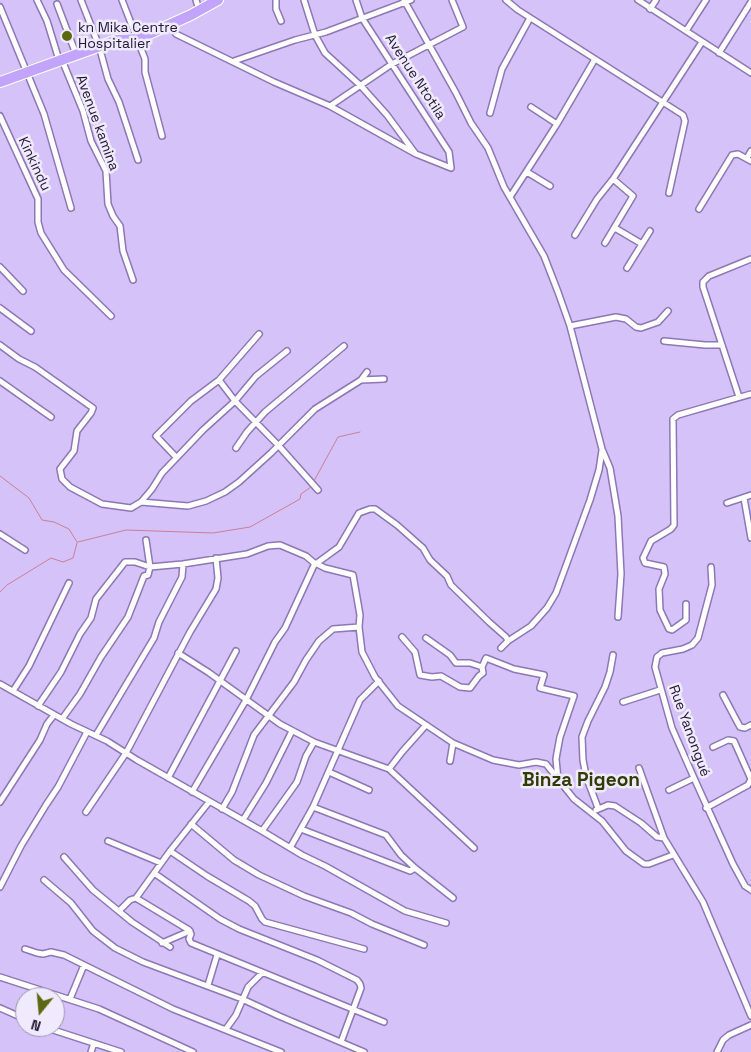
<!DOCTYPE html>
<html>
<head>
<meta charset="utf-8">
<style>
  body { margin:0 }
  #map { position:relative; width:751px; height:1052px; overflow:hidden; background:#d4c2f9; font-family:"Space Grotesk",sans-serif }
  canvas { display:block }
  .north { position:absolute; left:15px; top:987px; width:50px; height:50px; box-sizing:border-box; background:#f0eaff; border:1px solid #9d96ac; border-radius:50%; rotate:197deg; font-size:14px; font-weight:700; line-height:20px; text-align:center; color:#201730 }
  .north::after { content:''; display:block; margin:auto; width:18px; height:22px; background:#5a6912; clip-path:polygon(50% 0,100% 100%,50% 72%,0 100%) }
</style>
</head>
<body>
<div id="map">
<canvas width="751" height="1052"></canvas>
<div class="north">N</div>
</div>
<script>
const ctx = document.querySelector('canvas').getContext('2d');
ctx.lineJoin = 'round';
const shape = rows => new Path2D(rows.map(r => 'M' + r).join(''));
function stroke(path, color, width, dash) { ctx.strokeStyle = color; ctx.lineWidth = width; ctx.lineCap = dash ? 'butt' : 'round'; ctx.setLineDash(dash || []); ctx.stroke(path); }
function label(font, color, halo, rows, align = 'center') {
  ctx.font = font + ' "Space Grotesk",sans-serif'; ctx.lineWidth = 5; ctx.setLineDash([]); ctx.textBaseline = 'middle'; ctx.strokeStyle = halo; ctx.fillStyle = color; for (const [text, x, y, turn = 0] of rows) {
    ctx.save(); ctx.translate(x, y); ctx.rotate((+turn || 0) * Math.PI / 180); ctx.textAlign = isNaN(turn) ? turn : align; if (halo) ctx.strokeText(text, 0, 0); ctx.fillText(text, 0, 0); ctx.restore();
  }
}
stroke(shape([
  [0,476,29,498,42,520,54,522,69,529,77,542],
  [314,481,338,437,360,432],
  [78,542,126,530,213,533,250,527,300,499,301,494,311,487],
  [0,592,7,585,51,558,63,562,73,558,77,543]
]), '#ca7f97', 1);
const street = shape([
  [37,0,47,21,59,60],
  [81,0,99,46,108,79,119,102,138,160],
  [122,0,145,59,145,72,162,136],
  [196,0,199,10],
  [276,0,276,9,281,21],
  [304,0,315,35,325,53,361,86,387,115,415,153],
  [404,0,456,93,471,123,488,148,504,187,544,256,558,292,570,326,602,449,610,468,618,516,621,574,618,617],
  [506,0,518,10,683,115,685,121,669,193],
  [638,0,751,73],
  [57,4,76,54],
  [0,7,44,114,71,208],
  [650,9,656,0],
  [172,24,176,34,178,35,274,82,330,106,416,154,451,168,449,152,362,18,356,0],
  [686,31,706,0],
  [719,53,751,2],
  [62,60,83,111,91,141,106,171,108,204,113,216,120,226,123,251,133,280],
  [234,61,295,40,326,32,411,0],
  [330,106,392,64,463,27,452,0],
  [531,107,557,124],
  [490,113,502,69,530,18],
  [0,116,38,199,38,222,41,233,64,270,111,316],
  [747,158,751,151],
  [527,172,550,186],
  [510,197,557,124,595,59],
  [699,209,732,155,738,154,751,161],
  [615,228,642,244],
  [575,235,597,199,613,179,702,42],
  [605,243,633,196,613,179],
  [0,267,23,291],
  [627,268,650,231],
  [0,308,31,331],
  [570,326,616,317,626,319,636,327,641,328,658,322,668,311],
  [664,341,705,345,722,345],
  [0,345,19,359,35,367,93,408,91,413,77,431,74,451,60,469,62,479,70,487,102,504,131,508,141,502,152,489,162,473,203,430,235,401,256,376,287,351],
  [219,380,235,401,278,445,318,490],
  [361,380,384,379],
  [0,381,51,417],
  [739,397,703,287,703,282,709,276,751,259],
  [236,448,247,432,265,412,344,346],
  [176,457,156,436,191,401,219,380,259,334],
  [744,498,751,538],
  [141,502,188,506,206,501,225,492,239,482,271,453,315,409,361,380,367,372],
  [727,503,751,495],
  [0,534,25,550],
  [317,563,339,547,359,513,370,509,375,509,397,525,423,548,430,560,447,576,451,585,489,622,506,637,508,641],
  [711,567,712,585,698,638,692,645,683,649,662,653,657,657,655,667,672,728,694,778,733,864,745,886,751,890],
  [686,604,686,620,672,630,669,629,660,610,659,589,665,574,664,567,645,563,643,558,651,541,671,529,674,525,673,419,678,415,751,394],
  [402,637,415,652,420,675,432,677,441,676,460,687,470,688,479,676,483,673,482,667],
  [426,638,450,655,456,663,470,663,482,667,486,658,514,669,544,675,540,688,574,696,560,737,557,753,556,759,558,780],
  [501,648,508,641,531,626,547,608,556,593,590,500,599,470,602,450],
  [178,653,208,672,280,724,314,742,389,769,474,848],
  [0,684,71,724,107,741,137,760,262,831,302,855,325,866,405,911,446,923],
  [13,691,29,666,69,583],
  [723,695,740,727,745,728,751,725],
  [623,702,660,690],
  [38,706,61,672,80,634,91,618,96,599,125,562,135,562,150,567,183,564,247,554,268,546,280,545,306,556,313,562,325,568,353,575,360,615,359,627,362,652,375,677,398,706,453,743,493,760,519,765,536,762,546,764,574,799,602,821,626,851,644,864,649,864,673,855],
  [62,719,80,694,101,657,128,617,144,576,148,575,150,567,146,540],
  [96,735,154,638,159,622,182,577,183,564],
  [450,761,453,743],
  [639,768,664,838,703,902,751,1016],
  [389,769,402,752,426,725],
  [329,772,369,790],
  [168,778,236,651],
  [669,790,694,778],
  [192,792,246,700,275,642,285,628,315,563],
  [0,802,40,740,47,724,54,715],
  [313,807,386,835,401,855,415,868,453,898],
  [598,808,586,776,583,760,582,737,588,721,605,687,610,672,613,655],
  [706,808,748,785,751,779,734,741,728,740,713,747],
  [222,809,232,792,254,735,294,682,306,660,319,641,333,629,359,627],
  [596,810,608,805,615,806,641,823,657,837,664,838],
  [86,812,126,753,190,632,216,589,218,578,216,558],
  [243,820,266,783,292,731],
  [191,824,234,860,259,875,304,896,351,913,372,924,424,945],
  [301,829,410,871,415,868],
  [262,831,297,782,306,756,314,742],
  [108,841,161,863],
  [290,848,313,807,360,700,379,681],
  [170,851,207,876,249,901,255,906,262,919,265,922,364,949],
  [64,857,93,890,132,922,170,947],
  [154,873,220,919,239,929,317,960,357,980,360,984,361,988,341,1042],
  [44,880,71,903,93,931,115,948,143,962,242,999,279,1016,364,1052],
  [0,887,21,846,46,805,58,787,87,732],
  [136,898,189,930,191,934,189,939,191,943,384,1022],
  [119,911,130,900,136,898,170,851,209,802],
  [162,943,190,931],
  [25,949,37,953,43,954,51,952,64,955,173,1009,281,1052],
  [0,977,99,1009,193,1052],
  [208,985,217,955],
  [70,999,84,965],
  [0,1008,25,1019],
  [44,1027,121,1052],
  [226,1029,236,1015,248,987,262,973],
  [91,1052,94,1043],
  [717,1052,723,1040,729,1035,751,1025]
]);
const highway = shape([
  [0,82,117,40,138,39,191,15,218,0]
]);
stroke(street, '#8d77b6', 8);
stroke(highway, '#fff', 12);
stroke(street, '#fff', 5);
stroke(highway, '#c2a4fc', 10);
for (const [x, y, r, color] of [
  [67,36,6,"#5a6912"]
]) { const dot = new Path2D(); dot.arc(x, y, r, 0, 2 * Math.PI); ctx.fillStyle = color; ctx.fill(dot); stroke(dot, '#f0eaff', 2); }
label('14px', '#201730', '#f0eaff', [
  ["kn Mika Centre",78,28],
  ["Hospitalier",78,44]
], 'left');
label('14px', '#201730', '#f0eaff', [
  ["Avenue Ntotila",415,77,57],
  ["Avenue kamina",97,123,70],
  ["Kinkindu",34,164,65],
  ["Rue Yanongué",689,731,70]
]);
label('bold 19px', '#323c00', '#f0eaff', [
  ["Binza Pigeon",581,781]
]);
</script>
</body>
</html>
